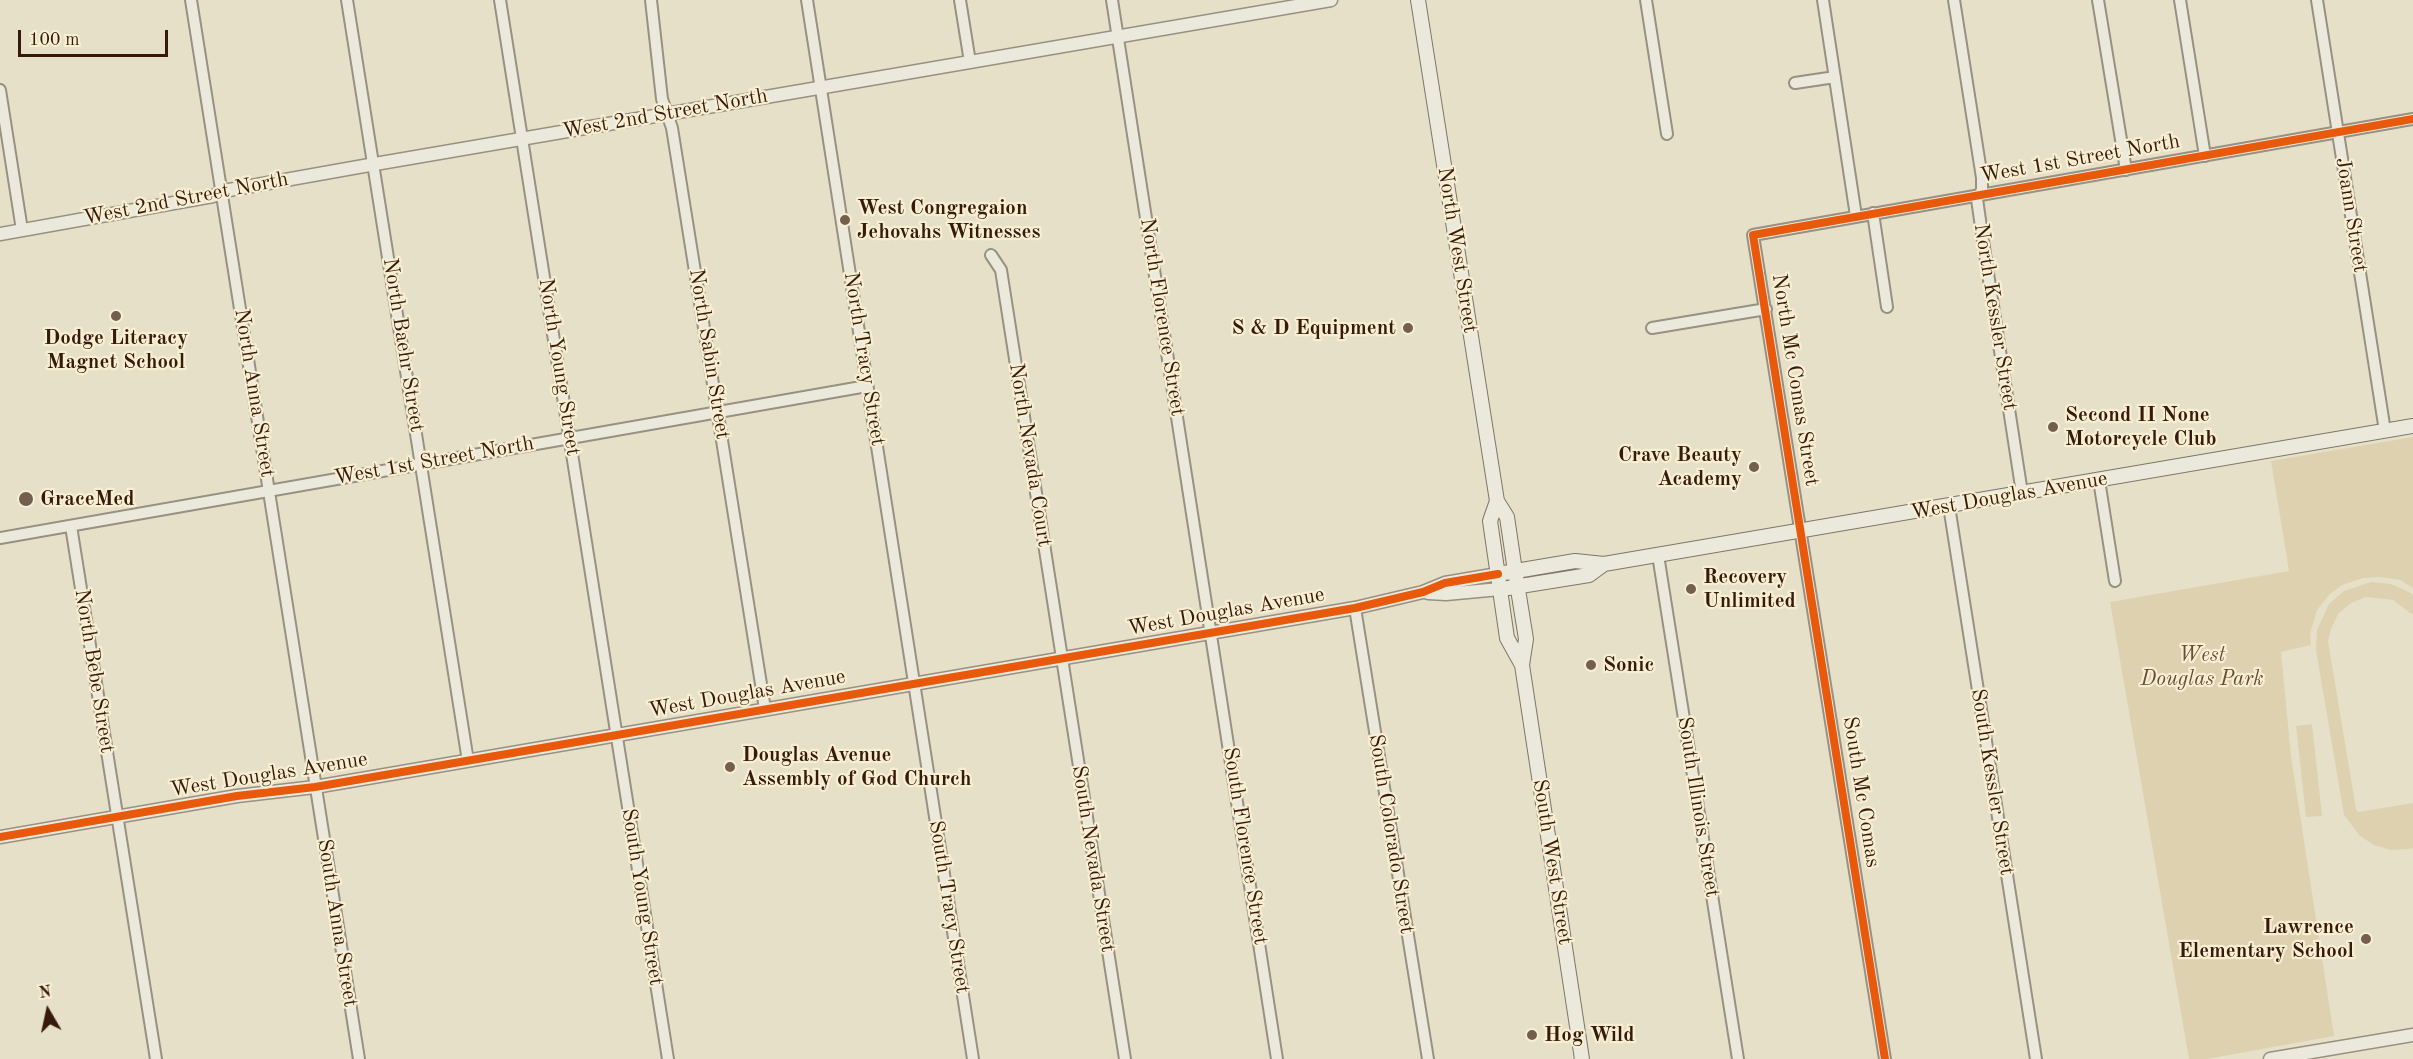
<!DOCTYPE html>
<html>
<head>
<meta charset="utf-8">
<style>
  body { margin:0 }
  #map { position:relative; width:2413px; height:1059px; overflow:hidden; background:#e7e0c8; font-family:"Old Standard TT",serif }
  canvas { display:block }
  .north { position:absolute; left:18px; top:981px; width:60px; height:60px; -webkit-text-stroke:4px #f8efd3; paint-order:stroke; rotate:351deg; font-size:16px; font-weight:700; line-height:24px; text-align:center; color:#361a0c }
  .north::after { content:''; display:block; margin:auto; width:21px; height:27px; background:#361a0c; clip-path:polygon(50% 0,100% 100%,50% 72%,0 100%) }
  .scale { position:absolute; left:18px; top:30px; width:150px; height:27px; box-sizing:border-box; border:3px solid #361a0c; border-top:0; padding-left:8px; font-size:18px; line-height:21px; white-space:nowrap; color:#361a0c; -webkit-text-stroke:4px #f8efd3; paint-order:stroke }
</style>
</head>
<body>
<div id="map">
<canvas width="2413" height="1059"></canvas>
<div class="north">N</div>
<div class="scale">100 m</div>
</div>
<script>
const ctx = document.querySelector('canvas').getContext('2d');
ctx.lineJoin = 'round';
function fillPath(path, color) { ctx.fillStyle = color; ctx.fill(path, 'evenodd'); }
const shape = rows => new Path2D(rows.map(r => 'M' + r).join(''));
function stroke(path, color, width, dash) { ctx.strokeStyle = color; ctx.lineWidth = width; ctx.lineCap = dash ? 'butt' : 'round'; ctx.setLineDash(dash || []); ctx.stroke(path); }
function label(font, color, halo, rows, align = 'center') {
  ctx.font = font + ' "Old Standard TT",serif'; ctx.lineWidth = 4.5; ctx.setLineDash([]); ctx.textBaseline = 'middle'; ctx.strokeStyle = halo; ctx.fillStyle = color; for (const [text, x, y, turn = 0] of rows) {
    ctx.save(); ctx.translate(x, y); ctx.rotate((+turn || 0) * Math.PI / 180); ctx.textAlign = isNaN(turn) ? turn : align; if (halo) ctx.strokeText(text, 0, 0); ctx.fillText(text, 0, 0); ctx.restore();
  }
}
fillPath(shape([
  [2413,437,2413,588,2400,580,2380,577,2363,578,2342,585,2329,595,2317,610,2310,634,2311,645,2281,652,2291,756,2334,1036,2207,1059,2189,1059,2110,602,2289,571,2271,461],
  [2371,582,2391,584,2409,592,2413,595,2413,615,2393,600,2366,597,2351,603,2338,614,2331,629,2328,641,2356,809,2358,812,2413,803,2413,848,2409,849,2391,850,2374,845,2360,836,2344,815,2316,650,2317,630,2329,604,2344,591],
  [2312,724,2322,816,2306,817,2296,726]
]), '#ddd1b0');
const minor = shape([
  [191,0,359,1059],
  [347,0,468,761],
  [500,0,668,1059],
  [651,0,662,99,672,128,765,709],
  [807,0,973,1059],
  [960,0,970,62],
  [1112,0,1277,1059],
  [1646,0,1667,134],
  [1823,0,1856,216],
  [1954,0,1982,178,1982,190,1977,199,1983,241,2022,493],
  [2098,0,2126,170],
  [2180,0,2205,156],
  [2317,0,2385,431],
  [1795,83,1835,77],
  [0,90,22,230],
  [1873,213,1887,307],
  [991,255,1001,270,1125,1059],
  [1652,328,1766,309],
  [2099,480,2115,581],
  [1949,506,2036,1059],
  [71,526,156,1059],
  [0,538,867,386],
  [1658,555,1738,1059],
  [1355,608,1428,1059],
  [1885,1059,1753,235,2413,119]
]);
const tertiary = shape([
  [0,234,213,196,229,190,375,164,1331,0],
  [1428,593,1446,594,1500,589],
  [0,837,237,796,315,787,1355,608,1423,592,1445,583,1498,574],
  [2270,1059,2413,1035]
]);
const secondary = shape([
  [1418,0,1497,501,1507,517,1515,571,1526,639,1522,665,1582,1059],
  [1497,501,1490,521,1507,638,1522,665],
  [1498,574,1575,561,1604,564,2413,426],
  [1508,588,1589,575,1604,564]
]);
stroke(minor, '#989081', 14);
stroke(tertiary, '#989081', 15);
stroke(secondary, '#7e7668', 16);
stroke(minor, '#ebe8dc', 10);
stroke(tertiary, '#ebe8dc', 12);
stroke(secondary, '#ebe8dc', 14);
stroke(shape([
  [0,837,237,796,315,787,1355,608,1423,592,1445,583,1498,574],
  [1885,1059,1753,235,2413,119]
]), '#e8590c', 8);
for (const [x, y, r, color] of [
  [845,220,6,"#745f4e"],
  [116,316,6,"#745f4e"],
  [1408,328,6,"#745f4e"],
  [2053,427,6,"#745f4e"],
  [1754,467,6,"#745f4e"],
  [26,499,8,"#745f4e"],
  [1691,589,6,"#745f4e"],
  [1591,665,6,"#745f4e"],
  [730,767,6,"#745f4e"],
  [2366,939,6,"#745f4e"],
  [1532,1035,6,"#745f4e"]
]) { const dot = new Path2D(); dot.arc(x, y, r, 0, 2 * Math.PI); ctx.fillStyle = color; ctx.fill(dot); stroke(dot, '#f8efd3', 2); }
label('21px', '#361a0c', '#f8efd3', [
  ["West 2nd Street North",665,114,-10],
  ["West 1st Street North",2080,159,-10],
  ["West 2nd Street North",186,199,-11],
  ["Joann Street",2351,215,81],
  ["North West Street",1457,250,81],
  ["North Florence Street",1162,317,81],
  ["North Kessler Street",1995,317,81],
  ["North Baehr Street",403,345,81],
  ["North Sabin Street",709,354,81],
  ["North Tracy Street",864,359,81],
  ["North Young Street",559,367,81],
  ["North Mc Comas Street",1795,380,81],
  ["North Anna Street",254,393,81],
  ["North Nevada Court",1030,455,81],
  ["West 1st Street North",434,461,-10],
  ["West Douglas Avenue",2009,496,-10],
  ["West Douglas Avenue",1226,612,-10],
  ["North Bebe Street",94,671,81],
  ["West Douglas Avenue",747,694,-10],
  ["West Douglas Avenue",269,775,-9],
  ["South Kessler Street",1992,782,81],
  ["South Mc Comas",1861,792,81],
  ["South Illinois Street",1698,807,81],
  ["South Colorado Street",1391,834,81],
  ["South Florence Street",1245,846,81],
  ["South Nevada Street",1093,859,81],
  ["South West Street",1552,862,81],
  ["South Young Street",642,897,81],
  ["South Tracy Street",949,907,81],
  ["South Anna Street",337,923,81]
]);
label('bold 21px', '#361a0c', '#f8efd3', [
  ["West Congregaion",857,208],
  ["Jehovahs Witnesses",857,232],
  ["S & D Equipment",1396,328,"right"],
  ["Dodge Literacy",116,338,"center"],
  ["Magnet School",116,362,"center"],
  ["Second II None",2065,415],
  ["Motorcycle Club",2065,439],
  ["Crave Beauty",1742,455,"right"],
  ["Academy",1742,479,"right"],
  ["GraceMed",40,499],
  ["Recovery",1703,577],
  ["Unlimited",1703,601],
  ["Sonic",1603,665],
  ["Douglas Avenue",742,755],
  ["Assembly of God Church",742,779],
  ["Lawrence",2354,927,"right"],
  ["Elementary School",2354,951,"right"],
  ["Hog Wild",1544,1035]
], 'left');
label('italic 21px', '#654d38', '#f8efd3', [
  ["West",2202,655],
  ["Douglas Park",2202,679]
]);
</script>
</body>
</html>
